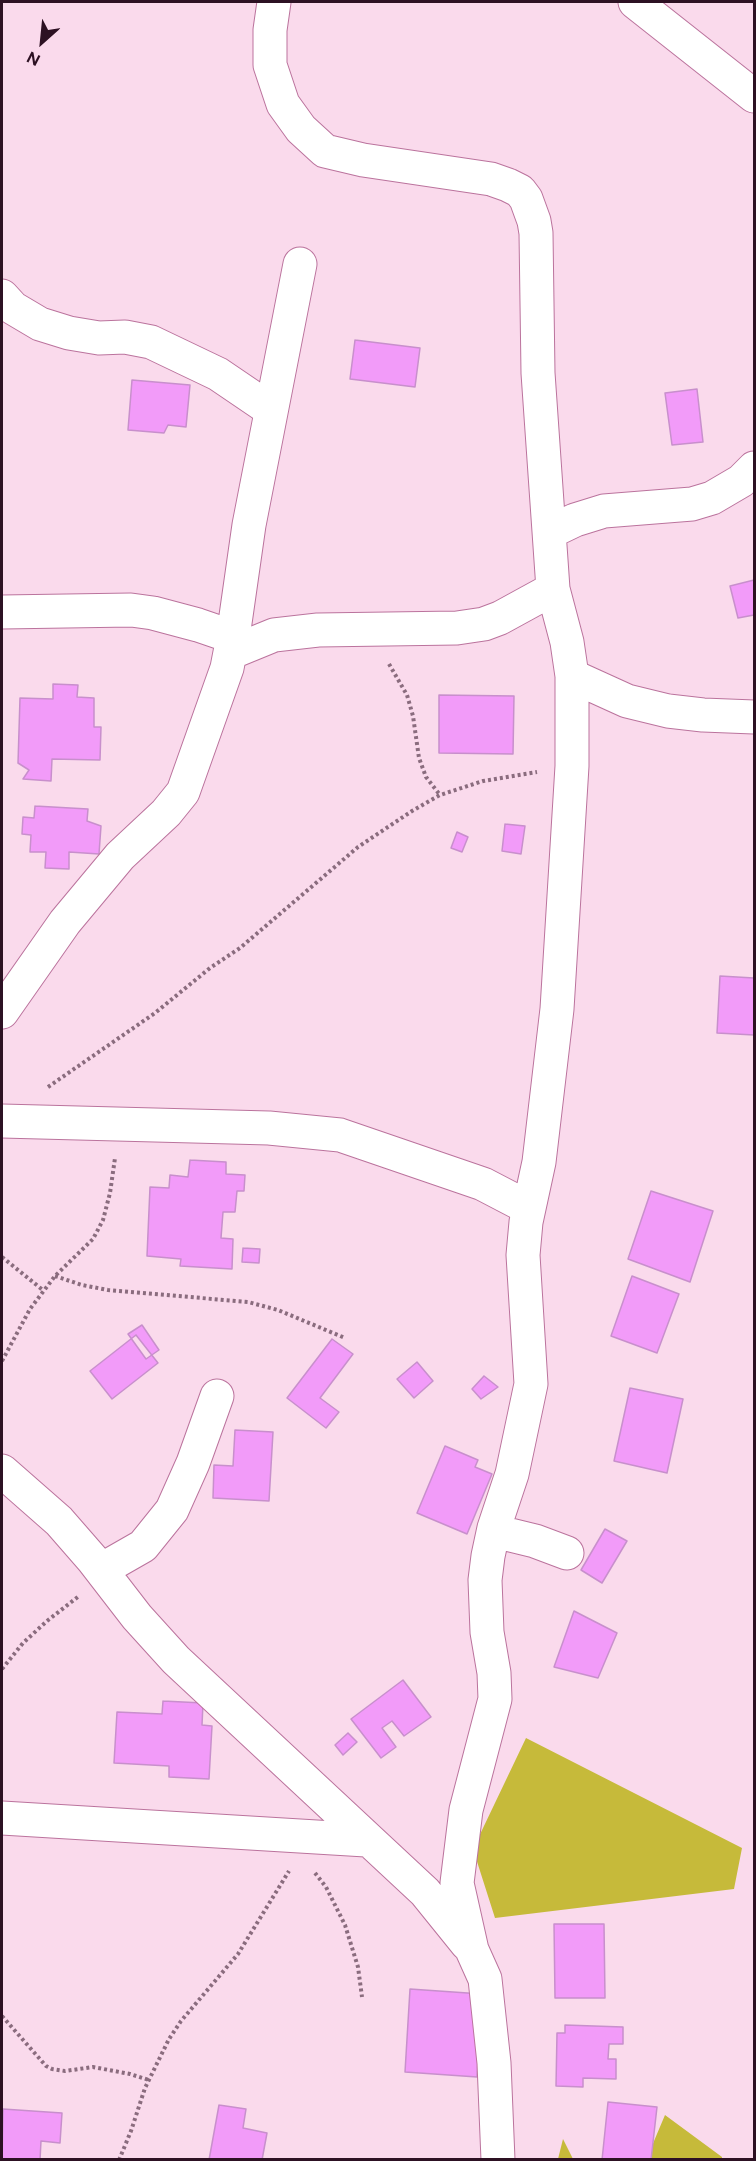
<!DOCTYPE html>
<html>
<head>
<meta charset="utf-8">
<style>
  body { margin:0 }
  #map { position:relative; width:756px; height:2161px; overflow:hidden; background:#fadaec; font-family:Figtree,sans-serif }
  canvas { display:block }
  .frame { position:absolute; inset:0; border:3px solid #2d1123; pointer-events:none }
  .north { position:absolute; left:12px; top:12px; width:60px; height:60px; -webkit-text-stroke:4px #fadaec; paint-order:stroke; rotate:207deg; font-size:16px; font-weight:700; line-height:24px; text-align:center; color:#2d1123 }
  .north::after { content:''; display:block; margin:auto; width:21px; height:27px; background:#2d1123; clip-path:polygon(50% 0,100% 100%,50% 72%,0 100%) }
</style>
</head>
<body>
<div id="map">
<canvas width="756" height="2161"></canvas>
<div class="frame"></div>
<div class="north">N</div>
</div>
<script>
const ctx = document.querySelector('canvas').getContext('2d');
ctx.lineJoin = 'round';
function fillPath(path, color) { ctx.fillStyle = color; ctx.fill(path, 'evenodd'); }
const shape = rows => new Path2D(rows.map(r => 'M' + r).join(''));
function stroke(path, color, width, dash) { ctx.strokeStyle = color; ctx.lineWidth = width; ctx.lineCap = dash ? 'butt' : 'round'; ctx.setLineDash(dash || []); ctx.stroke(path); }
fillPath(shape([
  [526,1738,742,1848,734,1889,495,1918,473,1849],
  [665,2115,722,2157,722,2160,646,2160],
  [563,2139,573,2159,558,2159]
]), '#c6ba3a');
const building = shape([
  [355,340,420,348,415,387,350,379,355,340],
  [132,380,190,385,186,427,168,425,164,433,128,430,132,380],
  [697,389,703,442,672,445,665,393,697,389],
  [754,580,754,615,738,618,730,586,754,580],
  [53,684,78,685,77,697,94,698,94,727,101,727,100,760,52,759,51,781,23,779,29,770,18,763,20,698,53,699,53,684],
  [439,695,514,696,513,754,439,753,439,695],
  [35,806,88,809,87,821,101,826,99,854,69,852,69,869,45,868,46,852,30,852,31,835,22,834,23,817,34,818,35,806],
  [505,824,525,826,521,854,502,851,505,824],
  [457,832,468,837,462,852,451,848,457,832],
  [720,976,754,978,754,1035,717,1033,720,976],
  [190,1160,226,1162,226,1174,245,1175,244,1191,237,1191,235,1212,223,1212,221,1238,233,1239,232,1269,180,1266,181,1259,147,1256,150,1187,169,1188,170,1175,188,1177,190,1160],
  [651,1191,713,1211,690,1282,628,1259,651,1191],
  [243,1248,260,1249,259,1263,242,1262,243,1248],
  [632,1276,679,1294,657,1353,611,1336,632,1276],
  [142,1325,159,1350,146,1359,128,1334,142,1325],
  [136,1335,158,1363,112,1399,90,1371,136,1335],
  [332,1339,353,1354,320,1398,339,1412,326,1428,287,1398,332,1339],
  [417,1362,433,1381,414,1398,397,1379,417,1362],
  [484,1376,498,1387,481,1399,472,1389,484,1376],
  [630,1388,683,1399,667,1473,614,1461,630,1388],
  [235,1430,273,1432,269,1501,213,1498,214,1465,233,1466,235,1430],
  [445,1446,478,1460,475,1467,492,1474,467,1534,417,1513,445,1446],
  [605,1529,627,1541,602,1583,581,1570,605,1529],
  [574,1611,617,1633,598,1678,554,1667,574,1611],
  [403,1680,431,1717,404,1736,392,1721,382,1728,396,1747,381,1758,351,1719,403,1680],
  [163,1701,203,1703,202,1725,212,1726,209,1779,169,1777,169,1766,114,1763,117,1712,162,1714,163,1701],
  [348,1733,357,1742,343,1755,335,1745,348,1733],
  [554,1924,604,1924,605,1998,555,1998,554,1924],
  [410,1989,482,1994,477,2077,405,2072,410,1989],
  [565,2025,623,2027,623,2044,609,2044,608,2059,616,2059,616,2079,583,2078,583,2087,556,2086,557,2033,565,2033,565,2025],
  [608,2102,657,2107,651,2160,602,2160,608,2102],
  [219,2105,246,2109,243,2128,267,2133,262,2160,209,2160,219,2105],
  [3,2109,62,2113,60,2143,41,2141,40,2160,2,2160,3,2109]
]);
fillPath(building, '#f29bf9');
stroke(building, '#c88fcc', 1.5);
const minor = shape([
  [274,2,270,30,270,65,283,104,301,129,325,151,363,160,491,179,508,185,520,191,526,199,534,221,536,233,538,373,553,589,567,642,572,676,572,766,557,1009,539,1162,526,1222,523,1255,531,1384,512,1474,494,1528,488,1556,485,1580,487,1632,494,1673,495,1699,466,1810,457,1883,472,1950,485,1979,494,2063,498,2160],
  [635,2,754,96],
  [2,296,13,308,40,324,69,333,99,338,125,337,151,342,218,374,271,410],
  [550,532,575,520,604,511,692,504,712,498,741,481,754,468],
  [2,612,131,610,153,613,198,625,233,637],
  [230,653,274,635,318,630,457,628,484,624,500,618,553,589],
  [572,676,627,701,668,711,703,715,754,717],
  [2,1012,65,922,120,856,166,813,183,792,227,668,233,637,249,525,300,264],
  [2,1121,269,1128,340,1135,483,1184,529,1208],
  [2,1471,59,1521,93,1560,137,1617,176,1660,425,1892,467,1944],
  [494,1531,535,1541,567,1553],
  [101,1570,143,1546,172,1510,193,1463,217,1396],
  [2,1818,366,1840]
]);
stroke(minor, '#bb739d', 35);
stroke(shape([
  [389,664,407,695,413,716,419,758,426,777,440,795],
  [48,1087,155,1013,210,968,240,948,358,847,412,811,440,795,483,781,537,772],
  [2,1257,44,1291],
  [55,1276,82,1285,108,1290,248,1302,278,1310,345,1338],
  [2,1361,30,1309,55,1276,93,1239,103,1220,110,1193,115,1158],
  [2,1669,23,1643,47,1621,79,1596],
  [315,1873,326,1887,345,1925,358,1967,362,1997],
  [2,2016,46,2066,52,2069,65,2071,93,2067,130,2074,149,2080],
  [119,2160,131,2131,145,2088,169,2039,181,2021,238,1954,289,1871]
]), '#8a6c7e', 4, [3, 3]);
stroke(minor, '#fff', 33);
</script>
</body>
</html>
